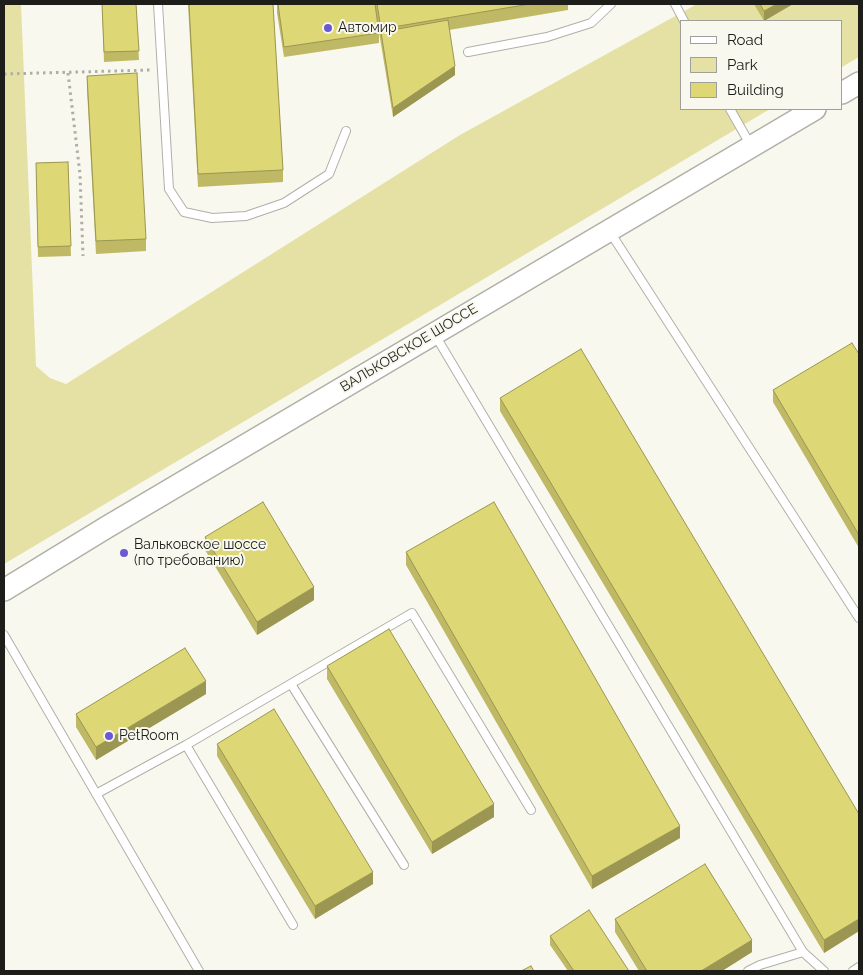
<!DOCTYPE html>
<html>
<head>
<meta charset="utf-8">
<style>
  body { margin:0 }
  #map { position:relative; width:863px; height:975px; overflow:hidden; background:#f8f8ef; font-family:Raleway,sans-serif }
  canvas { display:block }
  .frame { position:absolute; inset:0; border:5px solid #1d1d1a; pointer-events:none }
  .legend { position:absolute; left:680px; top:20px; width:162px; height:90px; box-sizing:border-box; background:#f8f8ef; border:1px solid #a0a09a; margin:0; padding:6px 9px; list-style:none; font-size:15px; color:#1d1d1a }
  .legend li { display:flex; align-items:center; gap:10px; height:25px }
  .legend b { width:25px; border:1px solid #a0a09a }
</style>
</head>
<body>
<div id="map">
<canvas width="863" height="975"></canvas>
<div class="frame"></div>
<ul class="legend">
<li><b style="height:6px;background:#fff"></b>Road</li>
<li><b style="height:14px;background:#e5e1a5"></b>Park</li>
<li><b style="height:14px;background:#ded775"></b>Building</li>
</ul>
</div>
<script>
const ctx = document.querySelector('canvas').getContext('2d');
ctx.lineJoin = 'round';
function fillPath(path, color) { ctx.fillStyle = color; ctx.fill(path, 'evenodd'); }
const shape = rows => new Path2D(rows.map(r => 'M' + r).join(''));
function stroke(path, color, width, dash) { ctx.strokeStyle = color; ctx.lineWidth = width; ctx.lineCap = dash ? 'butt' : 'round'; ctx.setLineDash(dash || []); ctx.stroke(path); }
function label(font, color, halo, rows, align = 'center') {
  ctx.font = font + ' Raleway,sans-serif'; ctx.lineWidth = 4; ctx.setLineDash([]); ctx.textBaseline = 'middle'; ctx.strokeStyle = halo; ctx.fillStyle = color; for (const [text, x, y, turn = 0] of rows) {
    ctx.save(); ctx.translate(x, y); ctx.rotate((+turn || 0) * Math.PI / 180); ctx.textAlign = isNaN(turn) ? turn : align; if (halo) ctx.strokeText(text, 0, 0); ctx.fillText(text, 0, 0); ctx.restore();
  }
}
fillPath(shape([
  [4,4,21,4,36,366,50,378,66,384,460,135,697,4,859,4,859,57,842,67,842,21,682,21,682,109,770,109,4,564]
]), '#e5e1a5');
const lane = shape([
  [158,4,169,189,184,212,212,218,246,216,284,203,329,174,346,131],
  [675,4,684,21],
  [468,52,547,37,591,23,611,4],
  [730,109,751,146],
  [610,232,859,618],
  [435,335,803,952],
  [4,635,199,971],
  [291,684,404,865],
  [186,745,412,613,531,810],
  [96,794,186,745,293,925],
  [748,971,760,965,803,952,824,971],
  [853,971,859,967]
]);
const secondary = shape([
  [842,93,859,83],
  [4,590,107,527,815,109]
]);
stroke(lane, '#b0b0a8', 10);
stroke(secondary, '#b0b0a8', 24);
stroke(shape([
  [68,73,80,174,83,256],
  [4,74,151,70]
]), '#aeaea7', 3, [2.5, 4]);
stroke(lane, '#fff', 8);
stroke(secondary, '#fff', 21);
fillPath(shape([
  [102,4,136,4,139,60,104,62],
  [188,4,273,4,283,170,283,182,198,187],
  [277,4,568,4,568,10,449,30,455,75,393,117,377,20,379,33,379,43,284,57,277,13],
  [754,4,793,4,764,21],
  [87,76,146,239,146,251,96,254,87,89],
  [68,162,71,256,38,257,36,163],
  [859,354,859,548,773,402,773,390],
  [500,398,859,814,859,931,824,953,500,411],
  [205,537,314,600,257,635,205,550],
  [406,552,680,838,592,889,406,565],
  [327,666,494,817,432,854,327,679],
  [206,694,96,760,76,727,76,714],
  [217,744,373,884,315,919,217,756],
  [615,919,752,952,722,971,639,971,615,932],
  [550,936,629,971,568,971,550,945]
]), '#bfb965');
fillPath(shape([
  [777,4,793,4,764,21,764,11],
  [455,66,455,75,393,117,393,108],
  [314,587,314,600,257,635,257,622],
  [206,681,206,694,96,760,96,747],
  [494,804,494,817,432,854,432,842],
  [680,826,680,838,592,889,592,876],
  [373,872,373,884,315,919,315,906],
  [859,919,859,931,824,953,824,940],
  [752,940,752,952,722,971,701,971]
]), '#9b9652');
const building = shape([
  [102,4,136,4,139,51,104,52,102,4],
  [189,4,273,4,283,170,198,174,189,4],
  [278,4,375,4,379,33,284,47,278,4],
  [377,4,530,4,381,29,377,4],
  [760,4,777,4,764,11,760,4],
  [448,20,455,66,393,108,381,32,448,20],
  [137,73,146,239,96,241,87,76,137,73],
  [68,162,71,246,38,247,36,163,68,162],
  [852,343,859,354,859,535,773,390,852,343],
  [581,349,859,814,859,919,824,940,500,398,581,349],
  [263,502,314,587,257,622,205,537,263,502],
  [494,502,680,826,592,876,406,552,494,502],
  [389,629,494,804,432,842,327,666,389,629],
  [185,648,206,681,96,747,76,714,185,648],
  [274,709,373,872,315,906,217,744,274,709],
  [705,864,752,940,701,971,647,971,615,919,705,864],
  [589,910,629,971,574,971,550,936,589,910],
  [531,966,534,971,521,971,531,966]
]);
fillPath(building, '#ded775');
stroke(building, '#9b9652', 1);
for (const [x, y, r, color] of [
  [328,28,5,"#6959d3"],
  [124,553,5,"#6959d3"],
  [109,736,5,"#6959d3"]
]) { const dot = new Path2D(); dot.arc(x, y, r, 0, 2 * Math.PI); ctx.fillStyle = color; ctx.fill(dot); stroke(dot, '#f8f8ef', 2); }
label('14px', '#1d1d1a', '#f8f8ef', [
  ["Автомир",338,28],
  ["Вальковское шоссе",134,545],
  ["(по требованию)",134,561],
  ["PetRoom",119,736]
], 'left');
label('14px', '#1d1d1a', '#f8f8ef', [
  ["ВАЛЬКОВСКОЕ ШОССЕ",409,348,-31]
]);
</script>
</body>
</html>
